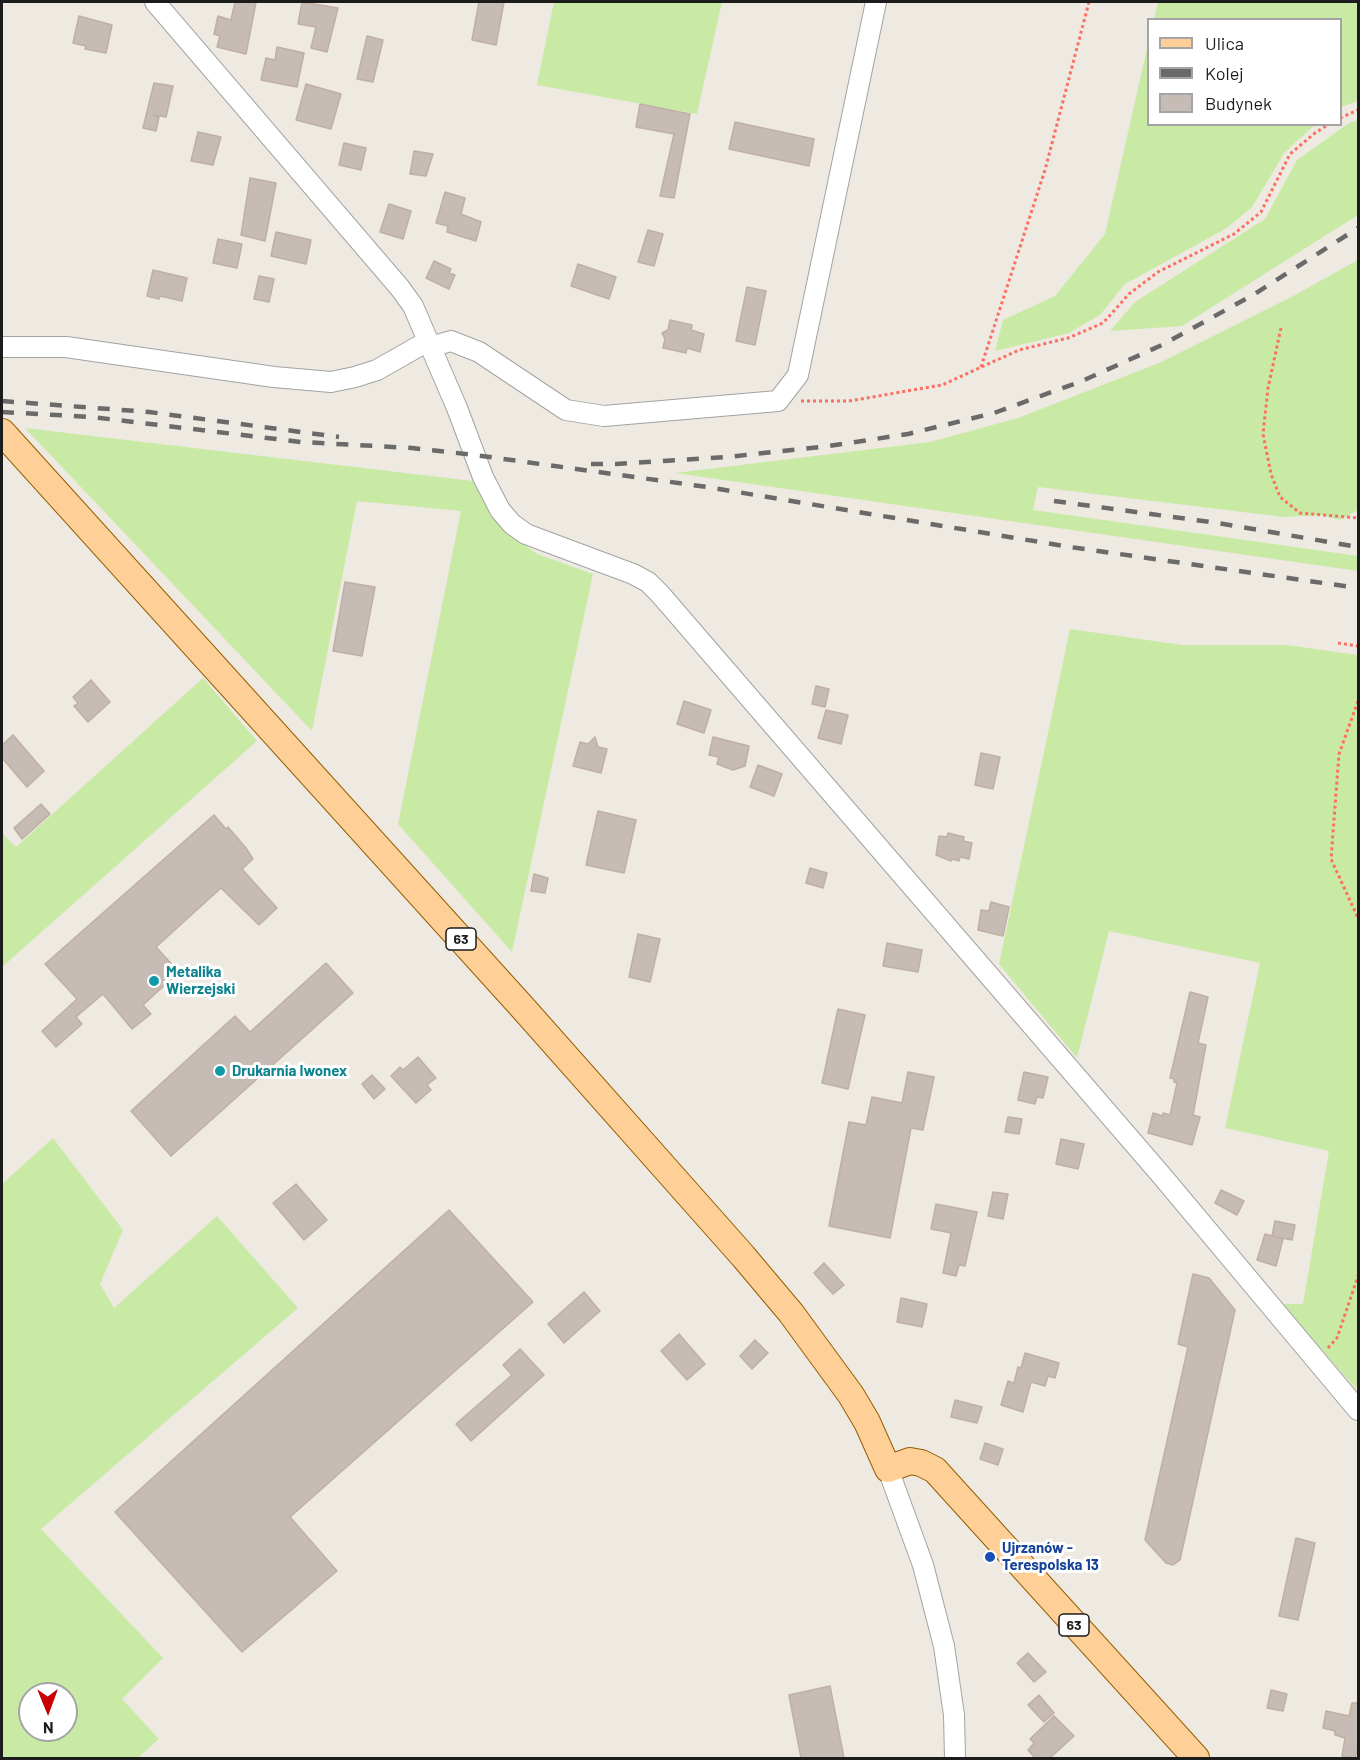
<!DOCTYPE html>
<html>
<head>
<meta charset="utf-8">
<style>
  body { margin:0 }
  #map { position:relative; width:1360px; height:1760px; overflow:hidden; background:#eee9e1; font-family:Barlow,sans-serif }
  canvas { display:block }
  .frame { position:absolute; inset:0; border:3px solid #1c1c1c; pointer-events:none }
  .legend { position:absolute; left:1147px; top:18px; width:195px; height:108px; box-sizing:border-box; background:#fff; border:2px solid #a4a4a4; margin:0; padding:8px 10px; list-style:none; font-size:18px; color:#1c1c1c }
  .legend li { display:flex; align-items:center; gap:12px; height:30px }
  .legend b { width:30px; border:2px solid #a4a4a4 }
  .north { position:absolute; left:18px; top:1682px; width:60px; height:60px; box-sizing:border-box; background:#fff; border:2px solid #a4a4a4; border-radius:50%; rotate:179deg; font-size:16px; font-weight:700; line-height:24px; text-align:center; color:#1c1c1c }
  .north::after { content:''; display:block; margin:auto; width:21px; height:27px; background:#c80005; clip-path:polygon(50% 0,100% 100%,50% 72%,0 100%) }
</style>
</head>
<body>
<div id="map">
<canvas width="1360" height="1760"></canvas>
<div class="frame"></div>
<ul class="legend">
<li><b style="height:8px;background:#fecf96"></b>Ulica</li>
<li><b style="height:8px;background:#6a6a6a"></b>Kolej</li>
<li><b style="height:16px;background:#c6bbb5"></b>Budynek</li>
</ul>
<div class="north">N</div>
</div>
<script>
const ctx = document.querySelector('canvas').getContext('2d');
ctx.lineJoin = 'round';
function fillPath(path, color) { ctx.fillStyle = color; ctx.fill(path, 'evenodd'); }
const shape = rows => new Path2D(rows.map(r => 'M' + r).join(''));
function stroke(path, color, width, dash) { ctx.strokeStyle = color; ctx.lineWidth = width; ctx.lineCap = dash ? 'butt' : 'round'; ctx.setLineDash(dash || []); ctx.stroke(path); }
function label(font, color, halo, rows, align = 'center') {
  ctx.font = font + ' Barlow,sans-serif'; ctx.lineWidth = 6; ctx.setLineDash([]); ctx.textBaseline = 'middle'; ctx.strokeStyle = halo; ctx.fillStyle = color; for (const [text, x, y, turn = 0] of rows) {
    ctx.save(); ctx.translate(x, y); ctx.rotate((+turn || 0) * Math.PI / 180); ctx.textAlign = isNaN(turn) ? turn : align; if (halo) ctx.strokeText(text, 0, 0); ctx.fillText(text, 0, 0); ctx.restore();
  }
}
fillPath(shape([
  [554,2,722,2,697,114,537,85],
  [1158,2,1358,2,1358,101,1341,107,1340,20,1154,19],
  [1148,44,1148,124,1315,125,1285,152,1252,207,1227,228,1125,284,1100,315,1069,333,995,351,1003,320,1055,296,1105,234],
  [1358,120,1358,215,1182,326,1110,331,1135,302,1265,219,1297,160,1349,123],
  [1358,260,1358,510,1340,520,1322,515,1284,517,1038,487,1033,510,1358,556,1358,571,675,473,930,442,1018,418,1159,363,1295,295],
  [25,428,473,481,505,530,537,554,593,574,512,952,398,824,461,511,357,501,312,731],
  [1070,629,1182,645,1287,645,1358,655,1358,1378,1356,1389,1282,1304,1303,1304,1329,1151,1225,1128,1260,963,1109,931,1077,1058,999,964],
  [203,678,257,741,2,967,2,833,16,847],
  [53,1138,123,1230,100,1284,114,1308,217,1216,298,1308,41,1529,163,1658,122,1699,159,1739,138,1758,2,1758,2,1184],
  [30,1694,66,1694,66,1730,30,1730]
]), '#c9eaa5');
const building = shape([
  [235,2,256,2,246,54,217,47,220,36,214,34,218,16,231,20,235,2],
  [302,2,338,8,327,52,311,48,316,27,298,24,302,2],
  [479,2,504,2,496,45,472,40,479,2],
  [79,16,112,25,106,53,85,49,86,46,73,43,79,16],
  [367,36,383,40,373,82,357,79,367,36],
  [277,47,304,53,297,87,261,80,266,58,275,60,277,47],
  [154,83,173,86,166,117,154,115,159,117,156,131,143,128,154,83],
  [306,84,341,94,331,129,296,120,306,84],
  [640,104,690,114,674,198,660,196,674,134,636,127,640,104],
  [735,122,814,139,809,166,729,149,735,122],
  [198,132,221,137,213,165,191,161,198,132],
  [344,143,366,148,361,170,339,165,344,143],
  [414,151,433,154,426,176,410,174,414,151],
  [250,178,276,183,265,241,241,235,250,178],
  [445,192,465,198,461,214,481,222,476,241,447,232,448,226,436,223,445,192],
  [389,204,411,211,403,239,380,232,389,204],
  [648,230,663,234,654,266,638,262,648,230],
  [276,232,311,240,306,264,271,256,276,232],
  [218,239,242,244,237,268,213,263,218,239],
  [434,261,451,269,449,273,455,275,449,289,426,278,434,261],
  [578,264,616,277,609,299,571,286,578,264],
  [153,270,187,278,182,301,160,296,159,299,147,296,153,270],
  [259,276,274,279,269,302,254,299,259,276],
  [747,287,766,291,755,345,736,341,747,287],
  [670,320,692,325,691,330,704,334,700,352,687,348,686,353,663,348,665,339,662,333,668,330,670,320],
  [345,582,375,587,362,656,333,651,345,582],
  [91,680,110,702,88,722,74,706,78,703,73,697,91,680],
  [816,686,829,689,825,707,812,704,816,686],
  [684,701,711,710,704,733,677,724,684,701],
  [826,710,848,715,841,744,818,738,826,710],
  [13,735,44,771,27,787,2,758,2,745,13,735],
  [595,737,598,747,607,749,601,773,573,766,580,742,588,744,595,737],
  [713,737,749,746,745,766,733,770,717,764,719,757,709,755,713,737],
  [981,753,1000,757,993,789,975,785,981,753],
  [758,765,782,774,774,796,750,787,758,765],
  [41,804,50,814,22,839,14,828,41,804],
  [598,811,636,820,624,873,586,865,598,811],
  [214,815,226,829,228,827,246,848,253,859,242,869,277,908,259,925,221,888,156,947,179,972,143,1005,151,1014,132,1029,103,994,76,1017,82,1024,56,1047,42,1031,77,999,45,964,214,815],
  [948,833,964,837,963,841,972,843,969,859,960,857,959,861,952,859,951,861,936,855,939,836,947,837,948,833],
  [810,868,827,873,823,888,806,883,810,868],
  [534,874,548,878,545,893,531,891,534,874],
  [991,902,1009,907,1003,936,978,930,981,910,989,911,991,902],
  [638,934,660,939,650,982,629,977,638,934],
  [887,943,922,950,918,972,883,966,887,943],
  [326,963,353,993,171,1156,131,1111,235,1016,250,1032,326,963],
  [1190,992,1208,997,1198,1043,1206,1045,1193,1115,1200,1117,1192,1145,1148,1133,1153,1113,1163,1116,1163,1113,1170,1115,1177,1083,1174,1082,1174,1079,1170,1078,1190,992],
  [838,1009,865,1015,848,1089,822,1083,838,1009],
  [418,1057,436,1078,427,1085,431,1090,416,1103,391,1076,400,1067,403,1070,418,1057],
  [908,1072,934,1077,923,1130,911,1128,890,1238,829,1226,849,1122,866,1125,872,1097,902,1103,908,1072],
  [1024,1072,1048,1077,1043,1098,1037,1097,1035,1104,1018,1100,1024,1072],
  [372,1075,385,1089,374,1099,362,1084,372,1075],
  [1008,1117,1022,1119,1019,1134,1005,1132,1008,1117],
  [1061,1139,1084,1144,1078,1169,1056,1164,1061,1139],
  [296,1184,327,1220,304,1240,273,1203,296,1184],
  [1221,1190,1244,1201,1237,1215,1215,1203,1221,1190],
  [993,1192,1008,1194,1003,1219,988,1216,993,1192],
  [936,1204,977,1212,965,1266,959,1265,956,1276,943,1273,951,1233,931,1229,936,1204],
  [449,1210,533,1302,290,1517,337,1571,242,1652,115,1512,449,1210],
  [1275,1221,1295,1225,1292,1240,1272,1236,1275,1221],
  [1265,1234,1283,1239,1276,1266,1257,1260,1265,1234],
  [824,1263,844,1285,833,1294,814,1273,824,1263],
  [1193,1274,1209,1278,1235,1310,1180,1560,1173,1565,1166,1563,1145,1540,1188,1347,1178,1344,1193,1274],
  [584,1292,600,1311,564,1343,548,1324,584,1292],
  [901,1298,927,1304,922,1327,897,1322,901,1298],
  [679,1334,705,1364,687,1380,661,1351,679,1334],
  [755,1340,768,1353,752,1369,740,1356,755,1340],
  [520,1349,544,1375,471,1441,456,1424,512,1375,503,1365,520,1349],
  [1025,1353,1059,1363,1055,1378,1048,1376,1045,1386,1031,1382,1023,1412,1001,1405,1008,1381,1014,1383,1018,1367,1021,1368,1025,1353],
  [955,1400,982,1407,977,1423,951,1417,955,1400],
  [985,1443,1003,1449,998,1465,980,1459,985,1443],
  [1296,1538,1315,1543,1298,1620,1279,1616,1296,1538],
  [1028,1653,1046,1672,1034,1682,1017,1663,1028,1653],
  [830,1686,844,1758,801,1758,789,1695,830,1686],
  [1271,1690,1287,1694,1283,1711,1267,1708,1271,1690],
  [1039,1695,1054,1713,1044,1722,1028,1705,1039,1695],
  [1352,1703,1359,1703,1359,1744,1355,1758,1342,1756,1345,1738,1335,1735,1335,1731,1323,1728,1326,1711,1349,1716,1352,1703],
  [1054,1716,1074,1736,1050,1758,1035,1758,1028,1750,1034,1743,1030,1739,1054,1716]
]);
fillPath(building, '#c6bbb5');
stroke(building, '#c0afa3', 1.5);
const minor = shape([
  [155,2,400,288,413,306,457,408,483,477,500,510,512,524,526,534,633,574,648,582,660,594,1162,1176,1358,1410],
  [2,347,66,347,274,377,331,382,355,377,377,370,428,341],
  [430,347,451,341,479,352,566,410,604,416,778,401,798,375,876,2],
  [888,1469,923,1565,944,1646,954,1715,955,1758]
]);
const major = shape([
  [2,432,523,1008,743,1256,791,1313,851,1395,867,1422,888,1469,910,1461,921,1463,935,1470,1196,1758]
]);
stroke(minor, '#a3a3a3', 22);
stroke(major, '#945f00', 28);
stroke(shape([
  [1340,118,1358,110],
  [1281,328,1268,388,1263,434,1271,474,1280,497,1300,513,1358,518],
  [981,367,1045,170,1089,2],
  [801,401,849,401,942,385,1019,350,1068,338,1103,323,1129,294,1158,272,1234,234,1261,212,1290,154,1315,133,1329,124],
  [1338,643,1358,646],
  [1358,701,1339,754,1331,859,1358,918],
  [1328,1348,1337,1338,1358,1276]
]), '#fd6f63', 3, [3, 3]);
stroke(minor, '#fff', 20);
stroke(major, '#fecf96', 26);
stroke(shape([
  [2,401,149,412,339,437],
  [2,412,92,417,301,442,412,448,475,455,707,487,1070,547,1358,588],
  [591,464,616,464,727,457,829,446,908,434,994,413,1082,381,1162,345,1253,295,1358,228],
  [1054,501,1218,523,1358,547]
]), '#6a6a6a', 4.5, [12, 12]);
for (const [x, y, r, color] of [
  [154,981,6,"#0f9aa8"],
  [220,1071,6,"#0f9aa8"],
  [990,1557,6,"#1a4fb4"]
]) { const dot = new Path2D(); dot.arc(x, y, r, 0, 2 * Math.PI); ctx.fillStyle = color; ctx.fill(dot); stroke(dot, '#fff', 2); }
for (const [x, y, w] of [
  [461,939,30],
  [1074,1625,30]
]) { const box = new Path2D(); box.roundRect(x - w / 2, y - 11, w, 22, 4.5); ctx.fillStyle = '#fff'; ctx.fill(box); stroke(box, '#1c1c1c', 1.5); }
label('bold 14px', '#1c1c1c', null, [
  ["63",461,939],
  ["63",1074,1625]
]);
label('bold 15px', '#0d838f', '#fff', [
  ["Metalika",166,972],
  ["Wierzejski",166,989],
  ["Drukarnia Iwonex",232,1071]
], 'left');
label('bold 15px', '#164399', '#fff', [
  ["Ujrzanów -",1002,1548],
  ["Terespolska 13",1002,1565]
], 'left');
</script>
</body>
</html>
